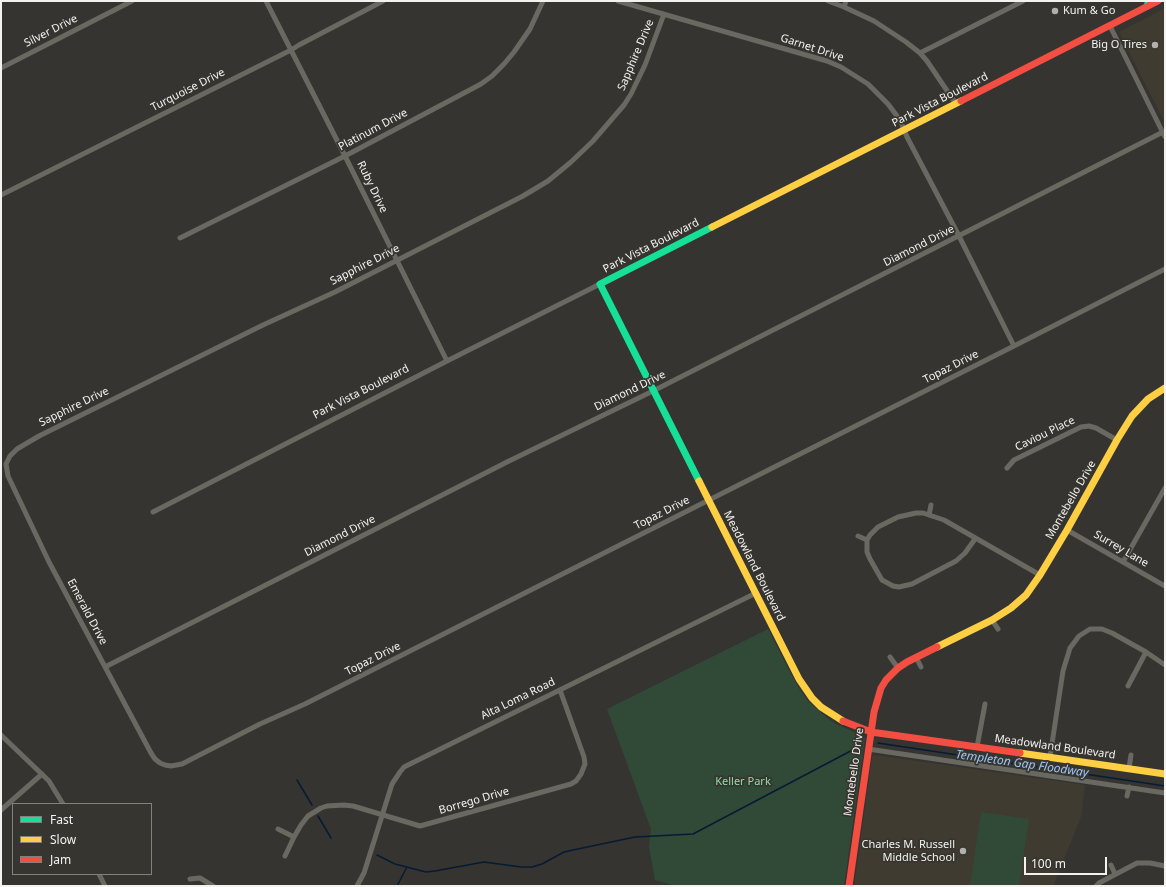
<!DOCTYPE html>
<html>
<head>
<meta charset="utf-8">
<style>
  body { margin:0 }
  #map { position:relative; width:1166px; height:887px; overflow:hidden; background:#353431; font-family:"Noto Sans",sans-serif }
  canvas { display:block }
  .frame { position:absolute; inset:0; border:2px solid #f4f2ef; pointer-events:none }
  .legend { position:absolute; left:12px; top:803px; width:140px; height:72px; box-sizing:border-box; background:#37352f; border:1px solid #83817c; margin:0; padding:5px 7px; list-style:none; font-size:12px; color:#f4f2ef }
  .legend li { display:flex; align-items:center; gap:8px; height:20px }
  .legend b { width:20px; border:1px solid #83817c }
  .scale { position:absolute; left:1024px; top:857px; width:83px; height:18px; box-sizing:border-box; border:2px solid #f4f2ef; border-top:0; padding-left:5px; font-size:12px; line-height:14px; white-space:nowrap; color:#f4f2ef; -webkit-text-stroke:3px #37352f; paint-order:stroke }
</style>
</head>
<body>
<div id="map">
<canvas width="1166" height="887"></canvas>
<div class="frame"></div>
<ul class="legend">
<li><b style="height:5px;background:#16e098"></b>Fast</li>
<li><b style="height:5px;background:#ffcf43"></b>Slow</li>
<li><b style="height:5px;background:#f24e42"></b>Jam</li>
</ul>
<div class="scale">100 m</div>
</div>
<script>
const ctx = document.querySelector('canvas').getContext('2d');
ctx.lineJoin = 'round';
function fillPath(path, color) { ctx.fillStyle = color; ctx.fill(path, 'evenodd'); }
const shape = rows => new Path2D(rows.map(r => 'M' + r).join(''));
function stroke(path, color, width, dash) { ctx.strokeStyle = color; ctx.lineWidth = width; ctx.lineCap = dash ? 'butt' : 'round'; ctx.setLineDash(dash || []); ctx.stroke(path); }
function label(font, color, halo, rows, align = 'center') {
  ctx.font = font + ' "Noto Sans",sans-serif'; ctx.lineWidth = 3.5; ctx.setLineDash([]); ctx.textBaseline = 'middle'; ctx.strokeStyle = halo; ctx.fillStyle = color; for (const [text, x, y, turn = 0] of rows) {
    ctx.save(); ctx.translate(x, y); ctx.rotate((+turn || 0) * Math.PI / 180); ctx.textAlign = isNaN(turn) ? turn : align; if (halo) ctx.strokeText(text, 0, 0); ctx.fillText(text, 0, 0); ctx.restore();
  }
}
fillPath(shape([
  [1165,8,1165,123,1119,32],
  [873,755,875,755,1085,785,1081,817,1053,886,854,886,872,757]
]), '#3f3b31');
fillPath(shape([
  [768,629,792,676,799,688,808,701,827,718,836,724,863,736,865,738,844,886,676,886,655,880,649,847,651,829,607,709],
  [981,812,1029,819,1019,886,970,886]
]), '#314a37');
stroke(shape([
  [878,743,1165,786],
  [297,780,312,805],
  [318,816,331,838],
  [377,855,395,864,426,872,435,871,484,862,521,867,532,867,542,864,564,852,573,850,635,837,693,834,862,745],
  [397,886,407,867]
]), '#061b33', 1.5);
stroke(shape([
  [266,1,345,156,447,361],
  [618,1,827,61,841,67,868,84,888,104,900,120,907,137,959,236,1014,346],
  [828,1,844,7,874,21,906,42,920,53,927,61,956,104],
  [844,7,846,1],
  [664,14,645,65,631,94,624,105,593,141,571,162,548,181,523,196,335,292,263,325,39,436,17,449,10,456,6,464,8,476,49,562,151,753,155,759,160,763,165,765,171,766,182,764,260,724,305,704,1014,346,1165,269],
  [1110,26,1165,137],
  [920,53,1023,1],
  [1,68,132,1],
  [1,195,291,50,299,45,383,1],
  [180,238,345,156,481,84,492,76,504,64,514,52,530,29,543,1],
  [1007,468,1014,460,1081,427,1089,426,1096,428,1117,440],
  [153,512,447,361,600,284],
  [929,515,931,505],
  [1067,530,1165,586],
  [858,536,867,540],
  [975,539,965,553,956,561,912,584,899,587,893,586,882,580,870,559,867,552,867,540,870,535,878,527,898,517,916,513,923,513,944,520,1040,575],
  [1123,562,1165,488],
  [992,620,998,629],
  [890,657,898,668],
  [916,657,921,667],
  [105,667,507,462,653,391,1163,132],
  [1128,686,1146,652],
  [1,735,49,781,63,804],
  [977,747,985,704],
  [868,749,1165,793],
  [1050,757,1063,671,1070,648,1079,636,1090,629,1102,629,1112,633,1146,652,1165,665],
  [1129,768,1131,755],
  [1127,796,1129,787],
  [1,810,42,774],
  [278,829,294,837],
  [285,856,294,837,301,825,308,816,321,808,327,806,344,805,353,806,420,826,571,784,576,781,581,774,585,764,584,757,560,690],
  [1111,865,1115,874],
  [99,874,105,886],
  [190,879,200,878,213,886],
  [357,886,364,873,392,784,400,772,404,767,756,593],
  [1096,886,1099,883,1137,863,1150,863,1165,866]
]), '#696961', 5);
stroke(shape([
  [1147,6,1149,1],
  [699,481,600,284,712,227]
]), '#16e098', 7);
stroke(shape([
  [712,227,961,101],
  [699,481,799,679,812,698,821,707,843,721],
  [937,647,992,620,1011,608,1026,595,1040,575,1067,530,1117,440,1132,416,1148,399,1165,388],
  [1020,753,1165,774]
]), '#ffcf43', 7);
stroke(shape([
  [961,101,1158,1],
  [843,721,871,732,1020,753],
  [849,886,874,712,881,688,886,680,898,668,907,662,937,647]
]), '#f24e42', 7);
for (const [x, y, r, color] of [
  [1055,11,4,"#b1b0ac"],
  [1155,45,4,"#b1b0ac"],
  [963,851,4,"#b1b0ac"]
]) { const dot = new Path2D(); dot.arc(x, y, r, 0, 2 * Math.PI); ctx.fillStyle = color; ctx.fill(dot); stroke(dot, '#37352f', 1.5); }
label('11px', '#f4f2ef', '#37352f', [
  ["Kum & Go",1063,11,"left"],
  ["Big O Tires",1147,45],
  ["Charles M. Russell",955,845],
  ["Middle School",955,858]
], 'right');
label('11px', '#f4f2ef', '#37352f', [
  ["Silver Drive",51,31,-27],
  ["Garnet Drive",812,48,18],
  ["Sapphire Drive",636,55,-67],
  ["Turquoise Drive",188,90,-27],
  ["Park Vista Boulevard",940,100,-27],
  ["Platinum Drive",373,130,-28],
  ["Ruby Drive",372,187,64],
  ["Park Vista Boulevard",651,246,-27],
  ["Diamond Drive",919,246,-27],
  ["Sapphire Drive",365,265,-27],
  ["Topaz Drive",951,367,-27],
  ["Diamond Drive",630,391,-26],
  ["Park Vista Boulevard",361,392,-27],
  ["Sapphire Drive",74,407,-26],
  ["Caviou Place",1045,434,-26],
  ["Montebello Drive",1071,500,-60],
  ["Topaz Drive",662,513,-27],
  ["Diamond Drive",340,536,-27],
  ["Surrey Lane",1121,549,30],
  ["Meadowland Boulevard",754,566,63],
  ["Emerald Drive",87,612,62],
  ["Topaz Drive",373,659,-27],
  ["Alta Loma Road",518,699,-26],
  ["Meadowland Boulevard",1055,747,8],
  ["Montebello Drive",854,772,-82],
  ["Borrego Drive",474,801,-16]
]);
label('11px', '#91dda7', '#37352f', [
  ["Keller Park",743,782]
]);
label('italic 12px', '#9cc6f9', '#37352f', [
  ["Templeton Gap Floodway",1022,764,8]
]);
</script>
</body>
</html>
